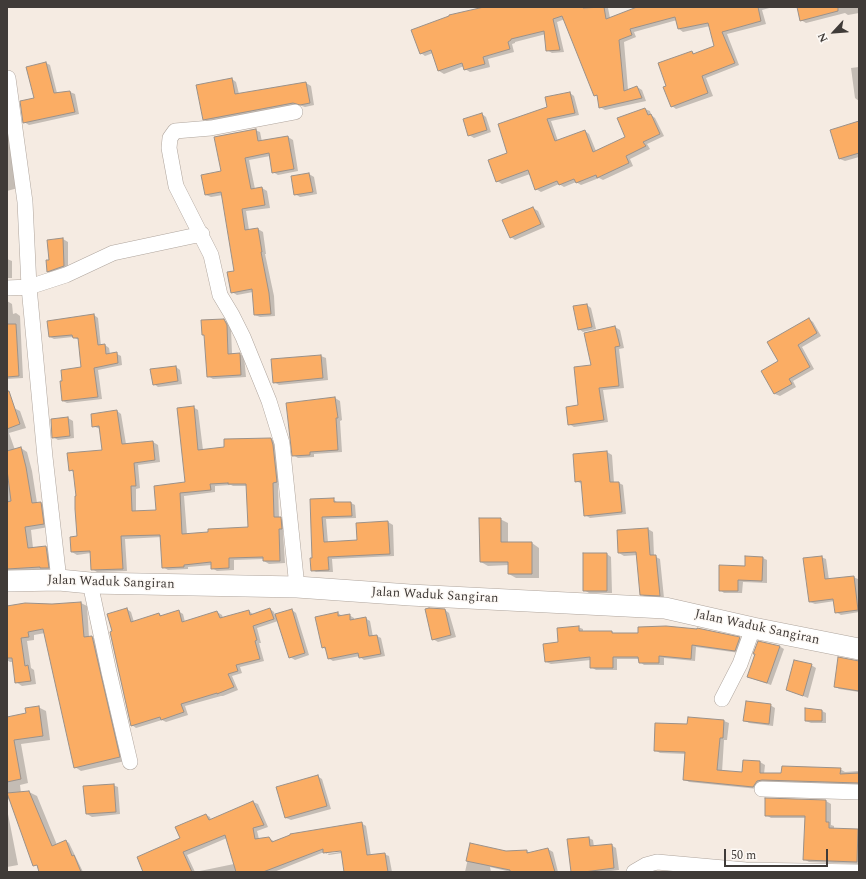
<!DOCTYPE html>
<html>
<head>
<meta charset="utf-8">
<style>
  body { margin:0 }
  #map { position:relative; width:866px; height:879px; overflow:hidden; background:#f5ebe2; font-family:Spectral,serif }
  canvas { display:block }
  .frame { position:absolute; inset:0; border:8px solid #403b38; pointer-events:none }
  .north { position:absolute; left:814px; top:12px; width:40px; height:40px; -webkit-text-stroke:3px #fdf9f5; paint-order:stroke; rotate:244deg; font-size:11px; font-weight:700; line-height:16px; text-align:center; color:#403b38 }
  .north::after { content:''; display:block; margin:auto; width:14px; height:18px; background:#403b38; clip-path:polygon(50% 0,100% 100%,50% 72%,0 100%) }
  .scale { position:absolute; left:724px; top:849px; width:104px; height:18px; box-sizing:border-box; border:2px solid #403b38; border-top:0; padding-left:5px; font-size:12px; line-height:14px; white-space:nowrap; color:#403b38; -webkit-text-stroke:3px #fdf9f5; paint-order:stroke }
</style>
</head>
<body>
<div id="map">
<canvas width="866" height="879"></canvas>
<div class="frame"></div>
<div class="north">N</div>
<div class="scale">50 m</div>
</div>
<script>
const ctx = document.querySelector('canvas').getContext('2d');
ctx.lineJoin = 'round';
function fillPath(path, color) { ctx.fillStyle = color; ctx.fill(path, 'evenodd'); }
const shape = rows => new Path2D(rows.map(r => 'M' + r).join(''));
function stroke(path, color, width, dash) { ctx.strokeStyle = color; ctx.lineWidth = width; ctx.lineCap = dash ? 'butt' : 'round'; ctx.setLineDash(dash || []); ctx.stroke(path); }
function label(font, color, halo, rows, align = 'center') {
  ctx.font = font + ' Spectral,serif'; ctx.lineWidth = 3; ctx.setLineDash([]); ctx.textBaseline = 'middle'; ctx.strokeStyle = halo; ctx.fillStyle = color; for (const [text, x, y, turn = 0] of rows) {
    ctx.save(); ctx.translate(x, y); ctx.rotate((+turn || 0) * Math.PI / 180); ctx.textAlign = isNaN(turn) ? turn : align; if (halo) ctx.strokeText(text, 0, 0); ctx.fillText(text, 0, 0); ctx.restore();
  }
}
fillPath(shape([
  [488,7,579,7,579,10,596,7,606,7,608,8,610,18,637,7,773,7,762,10,766,24,727,34,739,65,706,78,713,96,676,109,672,106,667,86,692,52,696,54,716,47,710,26,683,32,679,29,677,20,634,32,636,37,624,42,628,90,637,87,642,90,646,101,605,110,600,107,599,97,595,95,565,19,557,22,564,52,552,53,547,50,546,34,515,42,515,43,512,44,514,52,488,59,490,67,470,72,465,69,464,66,444,74,439,71,433,53,425,56,421,53],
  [798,7,859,7,859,13,848,15,845,13,806,23,801,20],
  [46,63,50,65,57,93,70,92,75,94,79,114,29,125,24,122,35,99],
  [859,67,859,101,855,98,851,68],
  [232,79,236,82,239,94,306,83,311,86,314,105,305,107,299,105,208,122,204,119],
  [570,93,574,96,579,115,551,121,558,141,585,131,589,134,596,151,627,137,645,109,650,111,651,115,655,118,664,136,647,144,650,149,630,159,633,166,603,180,599,178,581,185,576,182,564,187,559,184,541,192,536,189,530,174,502,184,497,181,509,153,548,108],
  [482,114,486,117,491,132,474,138,469,135],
  [859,122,859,157,845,161,840,159],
  [7,127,11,129,18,188,7,191],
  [255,130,260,132,262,142,288,137,293,140,298,171,278,175,273,172,270,156,249,160,255,189,262,188,267,191,270,208,246,211,249,230,258,229,263,232,266,254,265,254,274,296,275,316,260,317,255,315,253,292,237,295,232,292,235,272,223,195,211,197,206,195],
  [309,174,314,177,317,194,300,197,295,194,292,177],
  [533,208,538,211,545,227,515,240,511,237],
  [63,239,68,242,68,268,52,274,48,271,50,261],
  [7,259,12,261,12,278,7,278],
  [7,301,12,304,13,314,16,313,20,316,23,378,7,379],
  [587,305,591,308,596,329,583,332,579,329],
  [94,315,98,318,101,346,105,345,109,348,110,354,117,354,121,356,122,365,98,370,102,399,67,403,63,401,82,368,79,340,73,337,54,339,50,337],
  [809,319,813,322,821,336,802,347,814,369,793,381,796,387,780,396,775,394,762,371,779,361],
  [224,320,229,323,231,328,232,354,239,354,244,356,246,377,213,379,208,376,205,336,203,335],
  [615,327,620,330,624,348,619,349,624,388,603,390,608,422,574,427,569,424,580,406,592,366],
  [321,356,326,358,328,380,279,385,274,382],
  [176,367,180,370,182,384,158,387,154,384],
  [335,398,340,401,342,420,340,421,342,452,314,454,314,457,298,458,293,455],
  [193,407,198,410,203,450,225,448,271,439,276,442,281,485,278,485,279,518,285,521,286,531,283,532,285,563,269,564,264,561,264,559,234,560,234,570,217,571,212,568,212,565,188,567,188,569,168,570,163,567,162,537,125,539,127,571,97,572,92,569,91,553,77,555,72,552,78,537,77,497,75,473,70,470,103,451,100,429,93,426,117,411,121,414,126,444,153,442,158,445,160,462,138,465,140,488,136,489,136,512,157,511,186,483],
  [231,485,233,486,247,486,249,528,187,535,184,496,215,492,215,486],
  [14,408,20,411,26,428,9,433,15,450,21,448,27,452,32,471,37,503,41,503,47,506,49,527,31,530,33,548,46,547,52,551,54,571,7,574,7,410],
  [68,418,73,421,74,438,58,440,53,437],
  [607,452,612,455,614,483,619,483,623,485,626,514,590,518,585,515,582,484,576,481],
  [333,499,338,503,351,503,355,505,356,518,326,519,328,543,358,541,357,524,388,522,393,525,394,556,332,559,333,572,316,572,312,570,313,559,311,500],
  [500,519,508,523,508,543,532,543,539,548,539,578,516,578,509,574,509,565,488,566,481,562],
  [648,529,653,532,654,556,660,559,664,598,646,597,641,594,638,555,624,556,619,553,618,531],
  [607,554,611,557,612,593,589,593,584,590],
  [821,557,826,559,829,580,853,577,858,579,859,612,841,615,836,612,835,601,815,604,810,602],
  [763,558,767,560,767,583,743,582,742,593,724,593,720,590,746,567],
  [81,603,87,606,89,637,92,637,98,640,125,761,81,771,75,767,45,633,34,635,34,640,27,641,31,668,34,670,36,684,22,686,16,682,13,662,10,662,7,660,7,607],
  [127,609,131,612,134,622,159,614,163,616,178,611,183,614,185,622,217,612,222,615,223,618,249,611,253,614,270,609,274,612,275,615,292,610,296,613,309,655,295,660,290,657,278,621,257,628,261,643,259,643,264,661,240,667,242,673,232,676,238,690,223,696,221,696,185,706,188,715,166,722,162,720,136,728,132,725,114,632],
  [445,610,449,613,456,637,438,642,433,639],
  [338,613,342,616,349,615,354,618,354,621,365,618,370,621,373,637,377,636,381,638,385,656,364,660,360,657,360,656,333,661,328,658,327,650,322,647],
  [578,627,583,629,583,632,612,632,615,634,639,634,698,629,740,638,744,641,740,653,696,647,695,661,664,658,664,665,644,665,640,662,639,659,617,659,617,670,596,670,591,667,591,660,551,664,546,662,559,643],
  [779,646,784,649,771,685,753,679,756,654],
  [859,661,859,692,839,689,835,686],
  [811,665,816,668,808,698,788,690],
  [770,705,775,708,773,726,749,723,744,720],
  [38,707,46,711,50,740,21,744,28,783,20,785,21,793,29,792,37,796,57,845,66,841,69,843,83,872,40,872,10,799,7,800,7,718,27,714],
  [822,711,826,713,826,723,811,723,806,721],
  [689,718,724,721,729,723,727,740,724,740,722,772,743,774,760,762,765,765,764,774,782,774,840,769,845,772,859,771,859,785,758,789,689,782,684,779,686,754,660,753,655,750,688,725],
  [317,776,322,779,331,809,291,820,286,818,277,788],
  [113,785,118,787,120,814,92,817,87,814],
  [826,801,831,804,831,825,834,826,834,829,859,830,859,864,809,862,804,859,806,818,771,818,766,815],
  [253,802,258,804,268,827,257,831,259,839,269,838,275,842,361,823,366,826,371,856,384,854,389,856,392,872,345,872,342,853,329,855,324,852,274,872,144,872,206,815,210,817,211,820],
  [227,838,234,864,195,872,187,855],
  [346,849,346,851,327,854,327,852],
  [7,809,18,865,7,867],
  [589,838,593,840,594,847,611,845,616,848,619,870,603,872,572,872],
  [471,845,506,852,526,851,531,853,548,849,553,852,558,872,511,872,490,867,491,872,465,872]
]), '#0003');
const building = shape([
  [484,7,583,7,583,8,604,7,606,19,637,7,758,7,761,21,722,32,735,63,702,76,708,93,671,107,663,87,666,86,658,63,692,51,693,54,714,46,708,23,678,29,675,17,630,29,632,35,619,40,624,91,637,86,642,98,599,108,597,95,594,96,562,16,553,19,560,50,546,51,544,31,511,39,511,40,508,42,510,49,483,57,485,64,464,70,462,63,438,71,431,50,420,54,411,30,449,16,449,15,484,7],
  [797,7,838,7,838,11,800,21,797,7],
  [46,62,54,93,70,91,75,112,23,123,20,101,34,98,26,67,46,62],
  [232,78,235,94,306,82,310,103,300,105,293,103,203,120,196,85,232,78],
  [570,92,575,113,547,119,555,141,585,130,593,152,625,137,617,118,645,108,648,115,651,114,660,134,643,142,646,146,626,156,629,163,597,178,596,175,576,183,574,179,559,185,557,181,535,190,528,170,496,182,488,160,507,153,498,124,547,107,545,97,570,92],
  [482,113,487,130,468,136,463,119,482,113],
  [859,121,859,153,839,159,830,130,859,121],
  [256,129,258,141,288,136,294,169,272,173,269,153,245,158,251,189,262,187,265,205,242,209,245,230,258,228,262,252,261,252,269,293,271,314,254,315,252,289,231,293,227,272,234,271,221,192,205,195,201,175,221,171,214,137,256,129],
  [309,173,313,192,294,195,291,176,309,173],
  [533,207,541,224,510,238,502,220,533,207],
  [63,238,64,266,47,272,46,260,49,260,47,240,63,238],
  [587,304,592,327,578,330,573,306,587,304],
  [94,314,98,345,105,344,106,354,117,352,118,363,94,368,98,397,62,401,60,381,62,381,61,370,81,367,78,338,73,338,72,335,49,337,47,321,94,314],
  [809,318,817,333,798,345,810,367,789,379,792,384,774,394,761,371,778,361,767,342,809,318],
  [224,319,227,325,228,354,240,353,241,375,207,377,204,335,202,335,201,320,224,319],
  [7,324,16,324,19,376,7,377,7,324],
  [615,326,620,346,615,347,619,386,599,388,604,420,568,425,566,407,578,405,574,367,591,365,584,333,615,326],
  [321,355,323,378,273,383,271,359,321,355],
  [176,366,178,381,153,385,150,369,176,366],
  [7,391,9,391,20,424,7,429,7,391],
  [335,397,338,418,336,418,338,450,310,452,310,455,292,456,286,403,335,397],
  [194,406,198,450,224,447,224,439,271,438,273,445,277,482,273,483,274,517,281,517,282,529,279,529,280,561,263,561,263,557,229,558,229,568,211,569,211,562,184,565,184,567,162,568,160,535,121,536,123,569,91,570,90,551,71,552,70,537,77,536,75,509,75,496,76,496,73,470,69,471,67,453,102,450,99,426,92,427,91,414,117,410,122,444,153,441,155,460,134,463,136,486,131,486,132,511,156,510,154,486,185,482,177,408,194,406],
  [228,483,228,484,246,484,248,527,208,529,208,532,182,534,180,493,211,490,210,484,228,483],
  [68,417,70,436,52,438,51,419,68,417],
  [21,447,26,467,32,503,41,502,44,524,25,527,28,548,46,546,49,568,40,568,40,567,7,569,7,502,11,501,7,470,7,451,21,447],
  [607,451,610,482,619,482,622,512,584,516,581,481,575,482,573,454,607,451],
  [334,498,334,502,351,502,352,516,322,517,324,542,357,540,356,523,388,521,390,554,328,557,329,570,311,571,310,558,312,558,310,499,334,498],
  [479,518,501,518,501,542,532,542,532,574,508,574,508,562,480,562,479,518],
  [648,528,650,555,656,555,660,596,640,595,636,552,618,553,617,530,648,528],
  [583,553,607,553,607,591,583,591,583,553],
  [745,556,763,557,762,581,738,580,738,591,719,591,719,565,745,566,745,556],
  [822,556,825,579,854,576,858,610,835,613,833,599,809,602,803,558,822,556],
  [81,602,84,637,92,636,120,757,74,768,43,629,28,632,29,637,21,638,25,666,28,665,31,681,15,683,12,658,7,658,7,606,25,603,52,604,81,602],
  [127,608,131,622,159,613,160,616,179,610,182,622,217,611,220,618,249,610,250,615,270,608,274,619,253,626,257,640,255,641,260,659,236,665,238,671,228,674,234,687,217,694,217,693,181,704,184,712,161,720,160,717,131,726,110,632,112,631,107,614,127,608],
  [429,608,445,609,451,635,432,640,425,609,429,608],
  [292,609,305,653,289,658,275,614,292,609],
  [338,612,338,616,350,614,350,620,366,617,369,636,377,635,381,654,359,658,358,653,328,659,325,647,322,648,315,617,338,612],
  [579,626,579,631,612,631,612,633,638,633,638,627,666,626,697,629,697,628,740,637,735,651,692,645,691,659,659,656,659,663,639,663,638,657,613,657,613,668,590,668,590,657,545,662,543,644,558,642,557,628,579,626],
  [758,641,780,646,767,683,747,677,755,654,753,654,758,641],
  [838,657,859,661,859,691,834,687,838,657],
  [794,660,812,664,803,696,786,690,794,660],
  [746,701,771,704,769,724,743,721,746,701],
  [39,706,43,736,14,740,21,779,7,782,7,717,26,713,25,708,39,706],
  [805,708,822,710,822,721,805,721,805,708],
  [688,717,724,720,723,738,720,738,717,770,742,772,743,760,760,761,760,773,781,773,782,766,841,768,840,774,859,773,859,783,762,780,757,781,753,787,683,780,685,752,654,751,655,723,687,724,688,717],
  [318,775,327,806,285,818,276,787,318,775],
  [114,784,116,812,86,814,83,786,114,784],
  [29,791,52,846,66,840,72,856,74,855,81,872,39,872,37,865,33,866,7,793,29,791],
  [765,798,826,800,826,822,829,822,829,828,858,829,857,862,803,860,805,816,765,816,765,798],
  [253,801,264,825,253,828,255,839,269,837,272,842,290,835,290,834,362,822,367,855,385,853,388,872,344,872,341,851,323,853,323,849,263,872,236,872,225,835,183,852,192,872,143,872,137,857,180,838,175,827,206,814,209,820,253,801],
  [589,837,590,846,612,844,614,868,584,872,571,872,567,839,589,837],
  [470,843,506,851,527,850,527,853,548,848,555,872,510,872,510,870,466,861,470,843]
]);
fillPath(building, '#fbad64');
stroke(building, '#9b9189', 1);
const street = shape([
  [8,78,25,202,29,287,45,457,59,580],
  [295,112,211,128,175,131,170,138,169,148,176,186,211,255,220,295,232,315,243,337,269,401,282,443,297,587],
  [7,288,29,287,66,275,113,253,202,234],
  [90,583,109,672,130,762],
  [722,699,740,664,753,628],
  [762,789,859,792],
  [634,872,646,865,657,862,746,870,859,872]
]);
const secondary = shape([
  [7,581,59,580,90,583,297,587,410,595,665,608,753,628,859,649]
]);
stroke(street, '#afa59d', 16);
stroke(secondary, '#afa59d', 22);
stroke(street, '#fff', 15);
stroke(secondary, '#fff', 21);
label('13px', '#403b38', '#fdf9f5', [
  ["Jalan Waduk Sangiran",111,583,2],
  ["Jalan Waduk Sangiran",435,596,3],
  ["Jalan Waduk Sangiran",757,628,12]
]);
</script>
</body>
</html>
